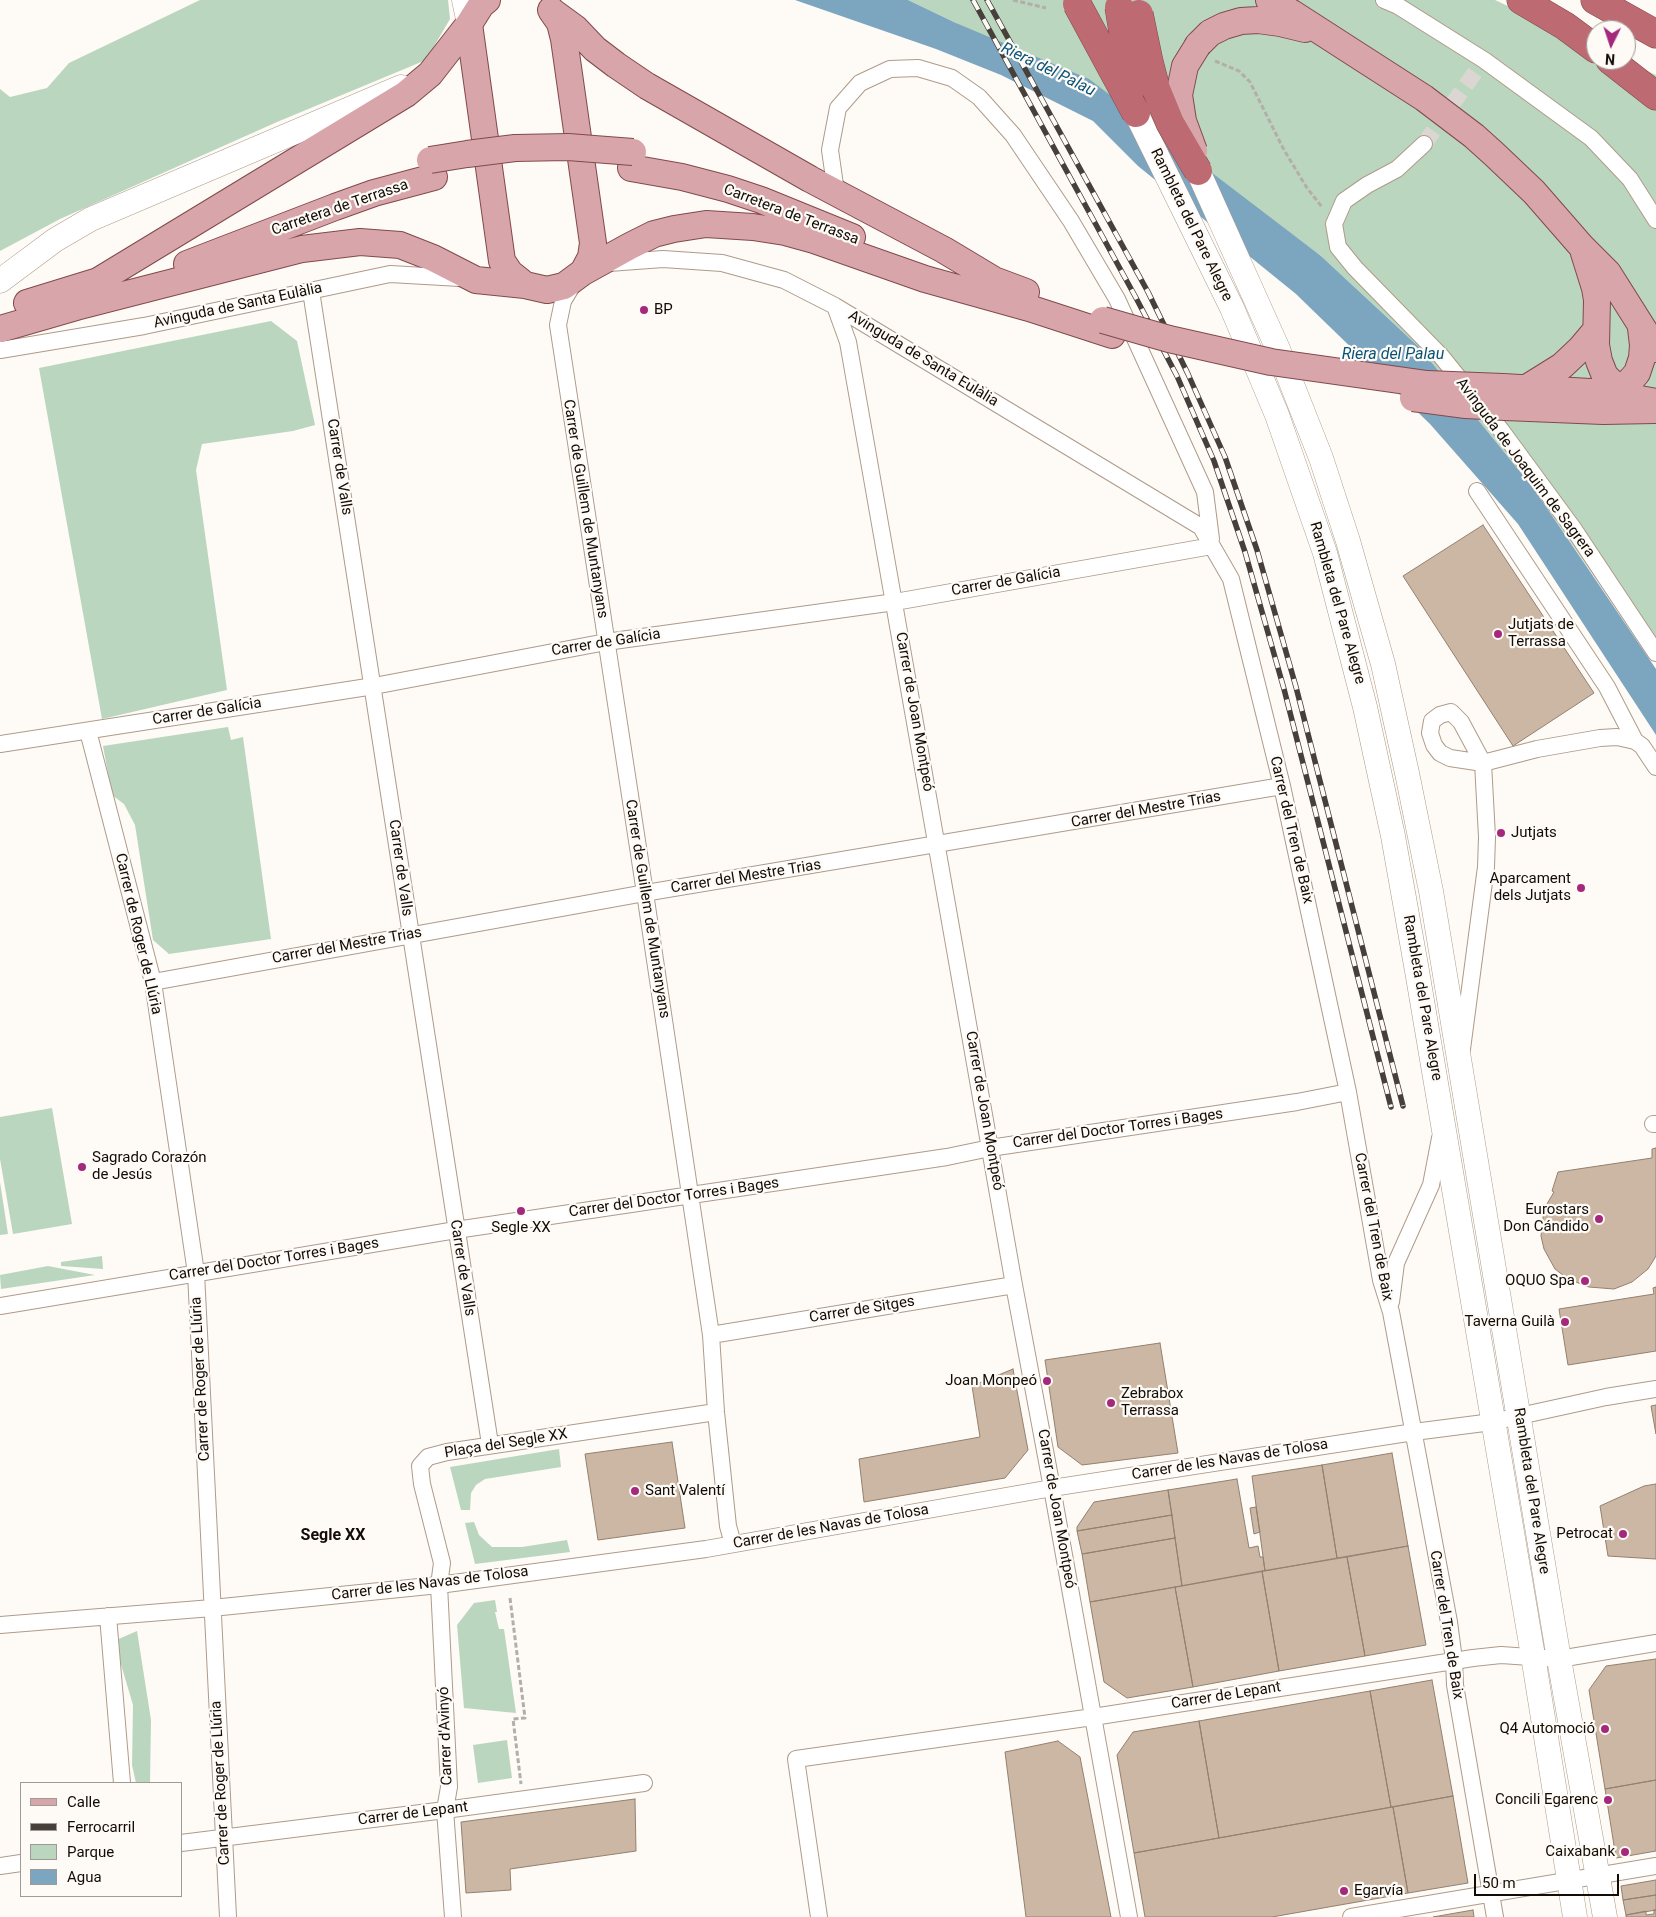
<!DOCTYPE html>
<html>
<head>
<meta charset="utf-8">
<style>
  body { margin:0 }
  #map { position:relative; width:1656px; height:1917px; overflow:hidden; background:#fefaf6; font-family:Roboto,sans-serif }
  canvas { display:block }
  .legend { position:absolute; left:20px; top:1782px; width:162px; height:115px; box-sizing:border-box; background:#fefaf6; border:1px solid #a09a96; margin:0; padding:6px 9px; list-style:none; font-size:15px; color:#120b06 }
  .legend li { display:flex; align-items:center; gap:10px; height:25px }
  .legend b { width:25px; border:1px solid #a09a96 }
  .north { position:absolute; left:1586px; top:20px; width:50px; height:50px; box-sizing:border-box; background:#fefaf6; border:1px solid #a09a96; border-radius:50%; rotate:184deg; font-size:14px; font-weight:700; line-height:20px; text-align:center; color:#120b06 }
  .north::after { content:''; display:block; margin:auto; width:18px; height:22px; background:#a4287b; clip-path:polygon(50% 0,100% 100%,50% 72%,0 100%) }
  .scale { position:absolute; left:1474px; top:1874px; width:145px; height:22px; box-sizing:border-box; border:2px solid #120b06; border-top:0; padding-left:6px; font-size:15px; line-height:18px; white-space:nowrap; color:#120b06; -webkit-text-stroke:4px #fefaf6; paint-order:stroke }
</style>
</head>
<body>
<div id="map">
<canvas width="1656" height="1917"></canvas>
<ul class="legend">
<li><b style="height:6px;background:#d8a6aa"></b>Calle</li>
<li><b style="height:6px;background:#463f3a"></b>Ferrocarril</li>
<li><b style="height:14px;background:#bbd6be"></b>Parque</li>
<li><b style="height:14px;background:#7ca5c0"></b>Agua</li>
</ul>
<div class="north">N</div>
<div class="scale">50 m</div>
</div>
<script>
const ctx = document.querySelector('canvas').getContext('2d');
ctx.lineJoin = 'round';
function fillPath(path, color) { ctx.fillStyle = color; ctx.fill(path, 'evenodd'); }
const shape = rows => new Path2D(rows.map(r => 'M' + r).join(''));
function stroke(path, color, width, dash) { ctx.strokeStyle = color; ctx.lineWidth = width; ctx.lineCap = dash ? 'butt' : 'round'; ctx.setLineDash(dash || []); ctx.stroke(path); }
function label(font, color, halo, rows, align = 'center') {
  ctx.font = font + ' Roboto,sans-serif'; ctx.lineWidth = 4.5; ctx.setLineDash([]); ctx.textBaseline = 'middle'; ctx.strokeStyle = halo; ctx.fillStyle = color; for (const [text, x, y, turn = 0] of rows) {
    ctx.save(); ctx.translate(x, y); ctx.rotate((+turn || 0) * Math.PI / 180); ctx.textAlign = isNaN(turn) ? turn : align; if (halo) ctx.strokeText(text, 0, 0); ctx.fillText(text, 0, 0); ctx.restore();
  }
}
fillPath(shape([
  [200,0,448,0,450,19,426,60,277,122,60,219,0,251,0,89,10,97,47,88,69,63],
  [908,0,1495,0,1656,75,1656,638,1637,639,1534,489,1420,348,1321,256,1252,205,956,23],
  [271,321,297,341,315,425,293,431,202,444,196,470,227,690,102,719,39,368],
  [228,727,231,740,243,737,271,939,169,954,153,940,135,825,124,804,112,795,103,746],
  [52,1108,72,1224,13,1234,0,1159,0,1117],
  [0,1182,8,1234,0,1235],
  [102,1256,103,1269,61,1266,61,1262],
  [48,1266,95,1275,1,1289,0,1275],
  [559,1449,561,1467,485,1479,476,1485,471,1493,470,1510,461,1510,450,1467],
  [474,1522,479,1535,492,1547,522,1547,567,1540,570,1552,475,1564,465,1523],
  [495,1600,497,1612,495,1612,499,1629,504,1629,516,1713,464,1708,457,1625,474,1603],
  [137,1631,151,1720,150,1783,136,1783,132,1765,133,1705,114,1641],
  [507,1740,512,1778,478,1783,473,1745]
]), '#bbd6be');
fillPath(shape([
  [795,0,908,0,956,23,1089,79,1321,256,1420,348,1534,489,1656,669,1656,735,1518,524,1430,424,1296,294,1138,166,1093,121,1001,75,936,49]
]), '#7ca5c0');
const building = shape([
  [1483,525,1594,693,1513,746,1403,576,1483,525],
  [1656,1148,1656,1256,1653,1261,1648,1269,1632,1282,1614,1289,1589,1287,1568,1279,1555,1269,1544,1249,1541,1236,1544,1209,1554,1192,1552,1191,1558,1172,1652,1158,1652,1149,1656,1148],
  [1656,1287,1656,1351,1568,1365,1559,1309,1654,1294,1653,1288,1656,1287],
  [1160,1343,1178,1453,1082,1465,1058,1447,1045,1360,1160,1343],
  [1013,1369,1028,1450,1005,1478,864,1502,859,1459,980,1437,972,1386,1013,1369],
  [1656,1405,1656,1434,1651,1406,1656,1405],
  [672,1442,685,1528,598,1540,585,1454,672,1442],
  [1392,1453,1408,1546,1337,1558,1322,1465,1392,1453],
  [1322,1465,1337,1558,1265,1571,1252,1476,1322,1465],
  [1237,1479,1249,1548,1258,1546,1260,1557,1263,1557,1265,1571,1182,1586,1168,1490,1237,1479],
  [1656,1484,1656,1559,1608,1556,1600,1506,1644,1486,1656,1484],
  [1168,1490,1172,1515,1077,1531,1077,1527,1094,1502,1168,1490],
  [1256,1507,1260,1532,1254,1534,1250,1508,1256,1507],
  [1172,1515,1175,1538,1082,1554,1077,1531,1172,1515],
  [1175,1538,1182,1586,1090,1602,1082,1554,1175,1538],
  [1408,1546,1426,1645,1365,1656,1347,1557,1408,1546],
  [1347,1557,1365,1656,1279,1671,1262,1571,1347,1557],
  [1262,1571,1279,1671,1193,1687,1175,1587,1262,1571],
  [1175,1587,1193,1687,1127,1698,1104,1682,1090,1602,1175,1587],
  [1656,1659,1656,1780,1605,1789,1589,1690,1606,1666,1656,1659],
  [1432,1680,1453,1796,1391,1807,1370,1691,1432,1680],
  [1370,1691,1391,1807,1219,1838,1199,1721,1370,1691],
  [1199,1721,1219,1838,1134,1853,1117,1755,1133,1732,1199,1721],
  [1058,1741,1080,1757,1111,1917,1026,1917,1005,1752,1058,1741],
  [1656,1780,1656,1851,1616,1858,1605,1789,1656,1780],
  [1453,1796,1468,1883,1408,1893,1393,1807,1453,1796],
  [635,1799,636,1851,510,1869,511,1890,466,1893,461,1822,635,1799],
  [1393,1807,1408,1893,1272,1917,1145,1917,1134,1853,1393,1807],
  [1656,1880,1656,1895,1623,1900,1621,1886,1656,1880],
  [1656,1895,1656,1910,1626,1915,1623,1900,1656,1895],
  [1473,1910,1474,1917,1433,1917,1473,1910],
  [1654,1910,1656,1910,1656,1917,1626,1917,1626,1915,1646,1911,1646,1915,1654,1914,1654,1910]
]);
fillPath(building, '#cbb7a4');
stroke(building, '#93806f', 1);
stroke(shape([
  [1424,144,1478,68]
]), '#dbd6d2', 16, [16, 8]);
const street = shape([
  [1384,0,1398,6,1484,60,1591,138,1630,179,1656,220],
  [1424,144,1397,169,1367,185,1344,201,1334,224,1338,247,1355,268,1441,356,1501,430,1573,528,1656,653],
  [836,192,830,150,838,108,860,83,890,69,918,68,952,78,979,97,1013,135,1071,221,1117,299,1205,492,1211,539],
  [609,263,663,259,722,263,784,280,835,306,1201,527,1231,579,1282,786,1348,1092,1381,1280,1391,1312,1449,1622,1454,1660,1455,1685,1495,1917],
  [575,281,563,301,558,325,645,893,711,1335,716,1412,728,1526,733,1544],
  [311,291,490,1444],
  [835,306,848,342,1014,1285,1052,1488,1129,1917],
  [0,350,144,326,390,274,460,278],
  [1477,491,1607,687,1635,741],
  [88,731,153,982,196,1273,228,1917],
  [0,744,374,686,606,642,895,602,1212,546],
  [153,982,645,893,1282,786],
  [1462,1049,1486,867,1487,837,1483,763,1461,722,1451,712,1440,715,1432,721,1430,733,1434,745,1440,753,1450,758,1483,763,1537,749,1600,738,1617,737,1635,741,1642,746,1656,767],
  [1653,1124,1656,1124],
  [1391,1302,1396,1263,1431,1185,1440,1138],
  [0,1306,456,1230,947,1157,990,1148,1297,1102,1348,1092],
  [711,1335,1014,1285],
  [108,1616,122,1783],
  [0,1625,212,1608,439,1585,706,1549,1052,1488,1414,1432,1492,1422,1606,1397,1656,1389],
  [181,1843,445,1810,644,1783],
  [0,1866,21,1863],
  [453,1917,445,1810,449,1787,439,1585,442,1563,422,1484,420,1466,428,1457,447,1452,716,1412],
  [819,1917,796,1759,1093,1717,1473,1658,1501,1655,1559,1659,1656,1643],
  [1351,1917,1656,1866]
]);
const secondary = shape([
  [464,0,469,24],
  [1136,113,1232,308,1277,415,1325,553,1365,707,1393,836,1417,971,1533,1656,1575,1917],
  [1198,171,1278,349,1321,458,1348,541,1383,664,1407,773,1431,891,1559,1659,1605,1917],
  [0,281,55,240,91,219,401,87]
]);
const primary = shape([
  [1269,0,1292,13,1424,98,1474,136,1494,154,1534,192,1582,247,1608,273,1656,349],
  [551,10,560,23,564,39,593,243,591,257,583,272],
  [553,12,575,28,595,49,616,65,647,86,810,179,944,250,994,280,1026,292],
  [469,24,502,261,510,273,525,285,547,290,564,286,583,272,630,246,654,234,674,229,706,224,753,227,785,232,814,240,925,279,1029,308,1112,335],
  [1198,45,1210,33,1224,26,1241,21,1258,20,1280,23,1305,29],
  [631,168,682,177,728,189,761,200,852,237],
  [1584,253,1595,288,1597,300,1596,345,1599,361,1605,376,1621,391,1640,399,1656,402],
  [187,264,335,207,374,193,434,177],
  [98,281,406,94,430,74,469,24,481,5,487,0],
  [27,303,105,279],
  [76,307,302,249,360,242,400,245,433,258,476,280,525,285],
  [0,329,76,307,93,301],
  [1503,387,1590,392,1629,390],
  [1525,389,1562,366,1580,349,1596,330],
  [1609,396,1621,391,1637,373,1642,358,1643,345,1641,328],
  [1505,407,1603,411,1655,410]
]);
const highway = shape([
  [1521,0,1565,26,1596,49],
  [1595,0,1656,34],
  [1610,60,1656,96]
]);
stroke(street, '#ae9b89', 18);
stroke(secondary, '#ae9b89', 25);
stroke(primary, '#82494c', 28);
stroke(highway, '#82494c', 29);
stroke(shape([
  [1013,0,1046,8],
  [1215,61,1239,71,1250,82,1284,150,1307,188,1322,207],
  [510,1598,525,1718,513,1719,521,1784]
]), '#b3aea9', 3, [5, 2.5]);
stroke(street, '#fff', 16);
stroke(secondary, '#fff', 24);
stroke(primary, '#d8a6aa', 26);
stroke(highway, '#be6a72', 28);
const rail = shape([
  [973,0,1135,296,1177,376,1214,461,1245,552,1284,689,1391,1107],
  [987,0,1148,292,1188,374,1225,457,1257,550,1296,687,1403,1106]
]);
stroke(rail, '#463f3a', 5.5);
stroke(rail, '#fefaf6', 4, [11]);
const primaryBridge = shape([
  [1194,151,1183,121,1179,95,1185,66,1198,45],
  [430,160,467,154,515,148,568,147,633,152],
  [1103,320,1169,339,1271,362,1427,384,1503,387],
  [1413,398,1466,405,1505,407]
]);
const highwayBridge = shape([
  [1077,4,1136,113],
  [1119,7,1132,87],
  [1139,14,1149,62,1156,89,1170,123,1198,171]
]);
stroke(primaryBridge, '#82494c', 28, []);
stroke(highwayBridge, '#82494c', 29, []);
stroke(primaryBridge, '#d8a6aa', 26);
stroke(highwayBridge, '#be6a72', 28);
for (const [x, y, r, color] of [
  [644,310,5,"#a4287b"],
  [1498,634,5,"#a4287b"],
  [1501,833,5,"#a4287b"],
  [1581,888,5,"#a4287b"],
  [82,1167,5,"#a4287b"],
  [521,1211,5,"#a4287b"],
  [1599,1219,5,"#a4287b"],
  [1585,1281,5,"#a4287b"],
  [1565,1322,5,"#a4287b"],
  [1047,1381,5,"#a4287b"],
  [1111,1403,5,"#a4287b"],
  [635,1491,5,"#a4287b"],
  [1623,1534,5,"#a4287b"],
  [1605,1729,5,"#a4287b"],
  [1608,1800,5,"#a4287b"],
  [1625,1852,5,"#a4287b"],
  [1344,1891,5,"#a4287b"]
]) { const dot = new Path2D(); dot.arc(x, y, r, 0, 2 * Math.PI); ctx.fillStyle = color; ctx.fill(dot); stroke(dot, '#fefaf6', 2); }
label('15px', '#120b06', '#fefaf6', [
  ["Carretera de Terrassa",340,208,-19],
  ["Carretera de Terrassa",791,215,21],
  ["Rambleta del Pare Alegre",1191,225,64],
  ["Avinguda de Santa Eulàlia",238,306,-12],
  ["Avinguda de Santa Eulàlia",923,359,31],
  ["Carrer de Valls",339,467,81],
  ["Avinguda de Joaquim de Sagrera",1525,468,53],
  ["Carrer de Guillem de Muntanyans",585,509,81],
  ["Carrer de Galícia",1006,582,-10],
  ["Rambleta del Pare Alegre",1337,603,74],
  ["Carrer de Galícia",606,643,-9],
  ["Carrer de Galícia",207,712,-9],
  ["Carrer de Joan Montpeó",914,712,80],
  ["Carrer del Mestre Trias",1146,810,-10],
  ["Carrer del Tren de Baix",1291,830,77],
  ["Carrer de Valls",400,868,82],
  ["Carrer del Mestre Trias",746,877,-9],
  ["Carrer de Guillem de Muntanyans",647,909,81],
  ["Carrer de Roger de Llúria",138,934,77],
  ["Carrer del Mestre Trias",347,946,-10],
  ["Rambleta del Pare Alegre",1422,998,80],
  ["Carrer de Joan Montpeó",984,1111,80],
  ["Carrer del Doctor Torres i Bages",1118,1129,-8],
  ["Carrer del Doctor Torres i Bages",674,1198,-8],
  ["Carrer del Tren de Baix",1373,1227,79],
  ["Carrer del Doctor Torres i Bages",274,1260,-9],
  ["Carrer de Valls",462,1268,81],
  ["Carrer de Sitges",862,1310,-9],
  ["Carrer de Roger de Llúria",201,1379,-93],
  ["Plaça del Segle XX",506,1444,-9],
  ["Carrer de les Navas de Tolosa",1230,1460,-9],
  ["Rambleta del Pare Alegre",1531,1491,81],
  ["Carrer de Joan Montpeó",1056,1509,80],
  ["Carrer de les Navas de Tolosa",831,1527,-10],
  ["Carrer de les Navas de Tolosa",430,1584,-7],
  ["Carrer del Tren de Baix",1446,1625,81],
  ["Carrer de Lepant",1226,1696,-9],
  ["Carrer d'Avinyó",446,1736,-92],
  ["Carrer de Roger de Llúria",221,1783,-93],
  ["Carrer de Lepant",413,1814,-7]
]);
label('15px', '#120b06', '#fefaf6', [
  ["BP",654,310,"left"],
  ["Jutjats de",1508,625,"left"],
  ["Terrassa",1508,642,"left"],
  ["Jutjats",1511,833,"left"],
  ["Aparcament",1571,879],
  ["dels Jutjats",1571,896],
  ["Sagrado Corazón",92,1158,"left"],
  ["de Jesús",92,1175,"left"],
  ["Eurostars",1589,1210],
  ["Don Cándido",1589,1227],
  ["Segle XX",521,1228,"center"],
  ["OQUO Spa",1575,1281],
  ["Taverna Guilà",1555,1322],
  ["Joan Monpeó",1037,1381],
  ["Zebrabox",1121,1394,"left"],
  ["Terrassa",1121,1411,"left"],
  ["Sant Valentí",645,1491,"left"],
  ["Petrocat",1613,1534],
  ["Q4 Automoció",1595,1729],
  ["Concili Egarenc",1598,1800],
  ["Caixabank",1615,1852],
  ["Egarvía",1354,1891,"left"]
], 'right');
label('italic 16px', '#085378', '#fefaf6', [
  ["Riera del Palau",1048,70,26],
  ["Riera del Palau",1393,355]
]);
label('bold 16px', '#120b06', '#fefaf6', [
  ["Segle XX",333,1536]
]);
</script>
</body>
</html>
